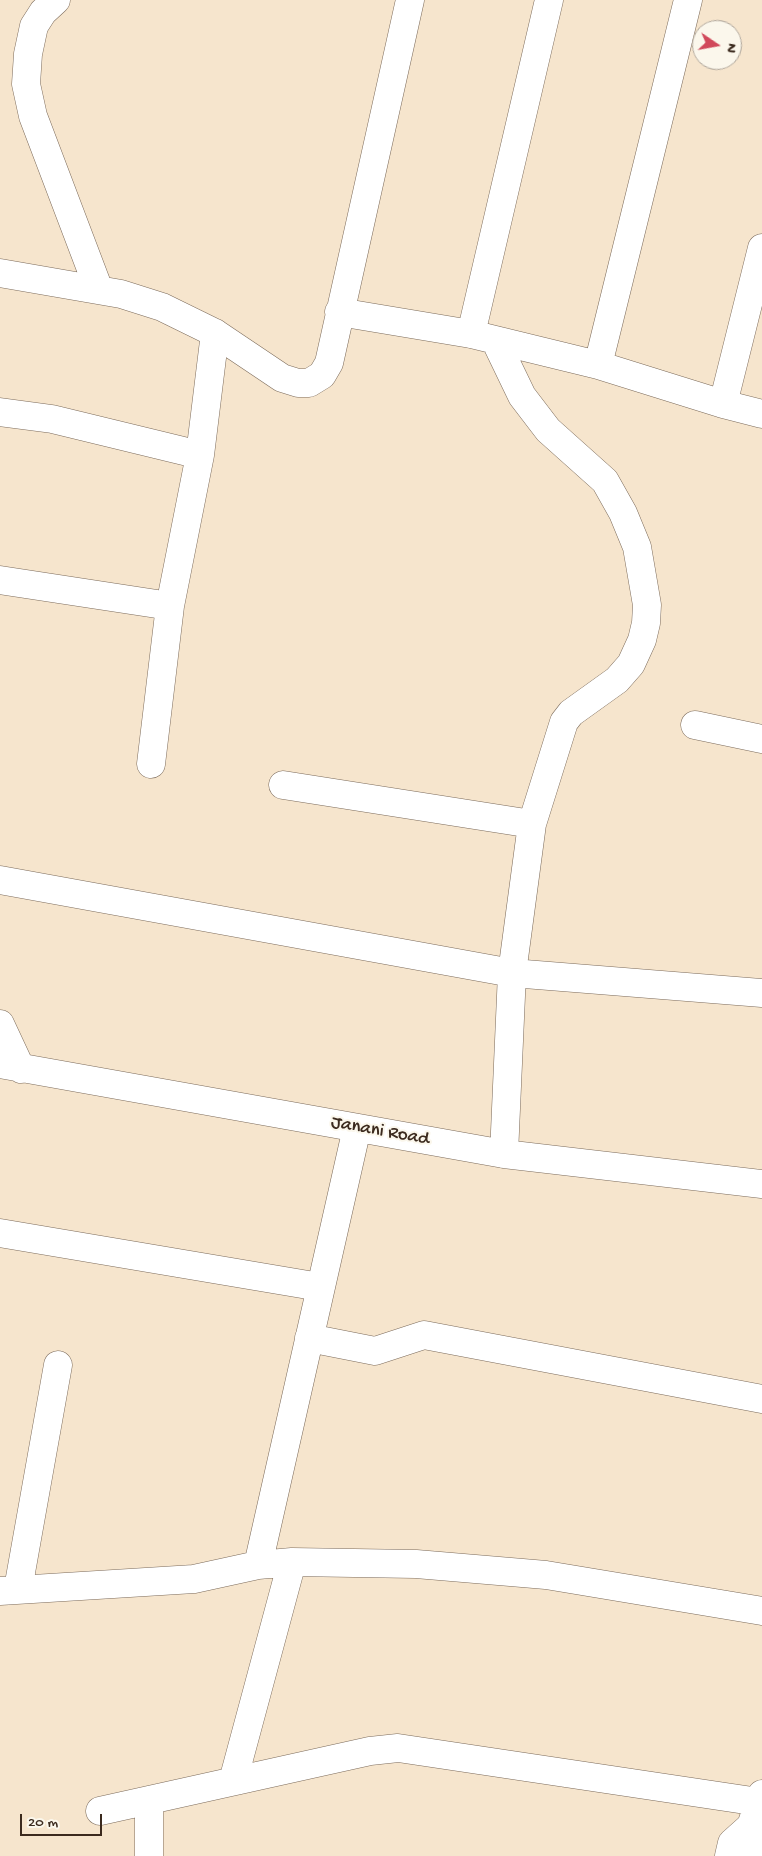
<!DOCTYPE html>
<html>
<head>
<meta charset="utf-8">
<style>
  body { margin:0 }
  #map { position:relative; width:762px; height:1856px; overflow:hidden; background:#f6e5cd; font-family:"Gochi Hand",sans-serif }
  canvas { display:block }
  .north { position:absolute; left:692px; top:20px; width:50px; height:50px; box-sizing:border-box; background:#fbf7ec; border:1px solid #aea59a; border-radius:50%; rotate:102deg; font-size:14px; font-weight:700; line-height:20px; text-align:center; color:#3b2a1e }
  .north::after { content:''; display:block; margin:auto; width:18px; height:22px; background:#d1495b; clip-path:polygon(50% 0,100% 100%,50% 72%,0 100%) }
  .scale { position:absolute; left:20px; top:1814px; width:82px; height:22px; box-sizing:border-box; border:2px solid #3b2a1e; border-top:0; padding-left:6px; font-size:15px; line-height:18px; white-space:nowrap; color:#3b2a1e; -webkit-text-stroke:4px #fbf7ec; paint-order:stroke }
</style>
</head>
<body>
<div id="map">
<canvas width="762" height="1856"></canvas>
<div class="north">N</div>
<div class="scale">20 m</div>
</div>
<script>
const ctx = document.querySelector('canvas').getContext('2d');
ctx.lineJoin = 'round';
const shape = rows => new Path2D(rows.map(r => 'M' + r).join(''));
function stroke(path, color, width, dash) { ctx.strokeStyle = color; ctx.lineWidth = width; ctx.lineCap = dash ? 'butt' : 'round'; ctx.setLineDash(dash || []); ctx.stroke(path); }
function label(font, color, halo, rows, align = 'center') {
  ctx.font = font + ' "Gochi Hand",sans-serif'; ctx.lineWidth = 4; ctx.setLineDash([]); ctx.textBaseline = 'middle'; ctx.strokeStyle = halo; ctx.fillStyle = color; for (const [text, x, y, turn = 0] of rows) {
    ctx.save(); ctx.translate(x, y); ctx.rotate((+turn || 0) * Math.PI / 180); ctx.textAlign = isNaN(turn) ? turn : align; if (halo) ctx.strokeText(text, 0, 0); ctx.fillText(text, 0, 0); ctx.restore();
  }
}
const minor = shape([
  [56,0,43,12,34,26,28,54,26,84,33,116,99,290],
  [0,273,121,294,162,307,215,333,282,378,298,383,309,383,322,375,329,363,410,0],
  [339,312,471,334,598,365,723,404,762,414],
  [471,334,549,0],
  [495,340,522,396,548,430,605,481,623,513,637,547,647,605,646,623,642,640,631,664,617,680,571,713,564,722,532,824,512,973,504,1154],
  [598,365,688,0],
  [723,404,762,248],
  [0,412,52,419,200,455,170,606,151,764],
  [200,455,215,333],
  [0,580,170,606],
  [695,725,762,739],
  [283,785,532,824],
  [0,880,512,973,762,993],
  [0,1024,21,1069],
  [0,1064,504,1154,762,1184],
  [0,1233,320,1287],
  [309,1338,375,1351,424,1335,762,1399],
  [258,1565,357,1128],
  [18,1589,58,1365],
  [0,1591,194,1579,258,1565,292,1562,416,1564,546,1575,762,1611],
  [233,1781,292,1562],
  [149,1800,149,1856],
  [100,1811,370,1751,398,1748,759,1802],
  [751,1826,757,1849,756,1856],
  [729,1856,732,1843,751,1826,762,1794]
]);
stroke(minor, '#7c6b5b', 29);
stroke(minor, '#fff', 28);
label('19px', '#3b2a1e', '#fbf7ec', [
  ["Janani Road",380,1132,10]
]);
</script>
</body>
</html>
